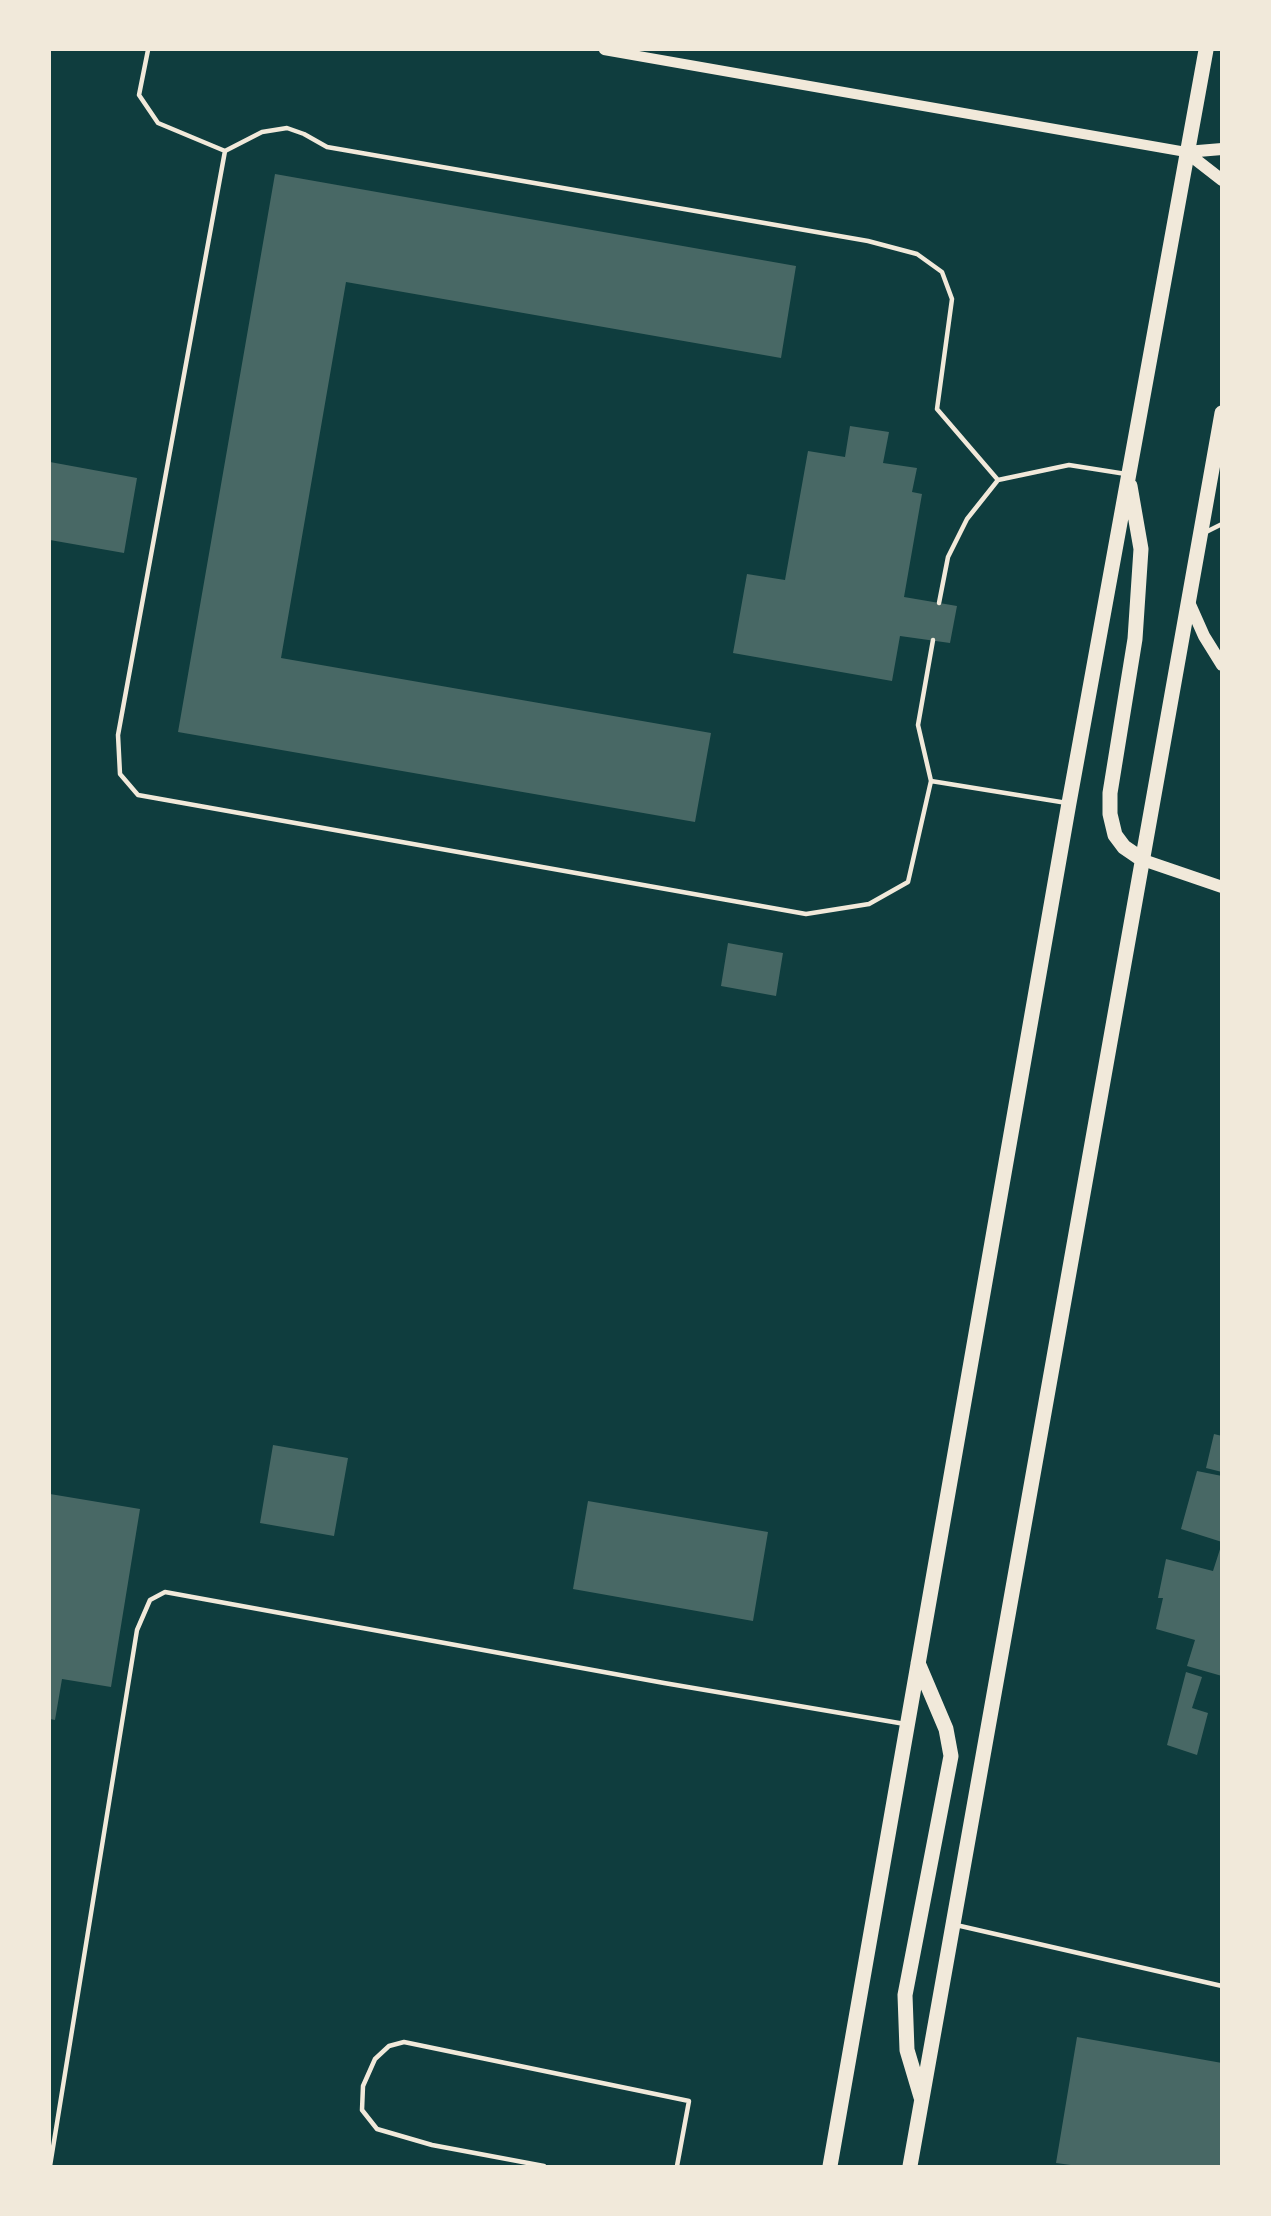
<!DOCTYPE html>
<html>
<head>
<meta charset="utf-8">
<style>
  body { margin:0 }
  #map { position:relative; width:1271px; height:2216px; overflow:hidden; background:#0f3d3e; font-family:"Open Sans",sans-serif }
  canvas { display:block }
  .frame { position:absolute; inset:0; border:51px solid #f1e9da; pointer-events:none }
</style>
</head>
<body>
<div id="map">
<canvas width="1271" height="2216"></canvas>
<div class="frame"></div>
</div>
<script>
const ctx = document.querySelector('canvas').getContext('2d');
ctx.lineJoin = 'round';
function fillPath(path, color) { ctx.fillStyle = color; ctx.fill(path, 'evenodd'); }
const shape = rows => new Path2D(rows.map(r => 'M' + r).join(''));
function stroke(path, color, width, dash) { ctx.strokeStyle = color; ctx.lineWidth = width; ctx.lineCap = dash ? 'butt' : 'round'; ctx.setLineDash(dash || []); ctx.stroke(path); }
fillPath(shape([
  [275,174,796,266,781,358,346,282,281,658,711,733,695,822,178,732],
  [850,426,889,432,883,463,917,468,912,492,922,494,904,597,957,606,950,643,900,636,892,681,733,653,747,574,785,580,808,451,845,457],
  [50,462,137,478,124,553,50,540],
  [728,943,783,953,776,996,721,986],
  [1214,1434,1222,1436,1222,1472,1206,1468],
  [273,1445,348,1458,334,1536,260,1523],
  [1197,1471,1222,1476,1222,1542,1181,1529],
  [50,1494,140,1509,111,1687,62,1679,55,1720,50,1719],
  [588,1501,768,1532,753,1621,573,1589],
  [1222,1543,1222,1676,1187,1666,1195,1640,1156,1629,1163,1598,1158,1598,1166,1559,1213,1571],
  [1186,1672,1202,1677,1192,1708,1208,1713,1197,1755,1167,1745],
  [1077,2037,1222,2063,1222,2166,1078,2166,1056,2163]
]), '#486865');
stroke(shape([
  [148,50,139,95,158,123,225,151],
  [1204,533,1222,524],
  [939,603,948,557,967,519,998,480,1069,465,1126,474],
  [933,640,918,725,931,781,908,882,869,904,806,914,138,795,120,774,118,735,225,151,262,132,287,128,304,134,327,147,868,241,917,254,942,272,952,299,937,409,998,480],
  [931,781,1067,803],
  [956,1925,1222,1986],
  [50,2166,137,1630,150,1600,165,1592,664,1683,905,1724],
  [544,2166,432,2145,377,2129,362,2110,363,2086,375,2059,389,2046,404,2042,689,2101,677,2166]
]), '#f1e9da', 4.5);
stroke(shape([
  [604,50,1186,152]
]), '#f1e9da', 10);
stroke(shape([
  [1186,152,1222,180],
  [1186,152,1222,149],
  [1188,600,1204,636,1222,665],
  [1143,860,1222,887]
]), '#f1e9da', 12);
stroke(shape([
  [1130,486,1141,549,1135,639,1110,793,1110,814,1115,835,1124,847,1143,860],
  [918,1663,946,1729,951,1756,905,1995,907,2050,921,2097],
  [830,2166,1069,803,1206,50],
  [910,2166,1222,413]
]), '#f1e9da', 15);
</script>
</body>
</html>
